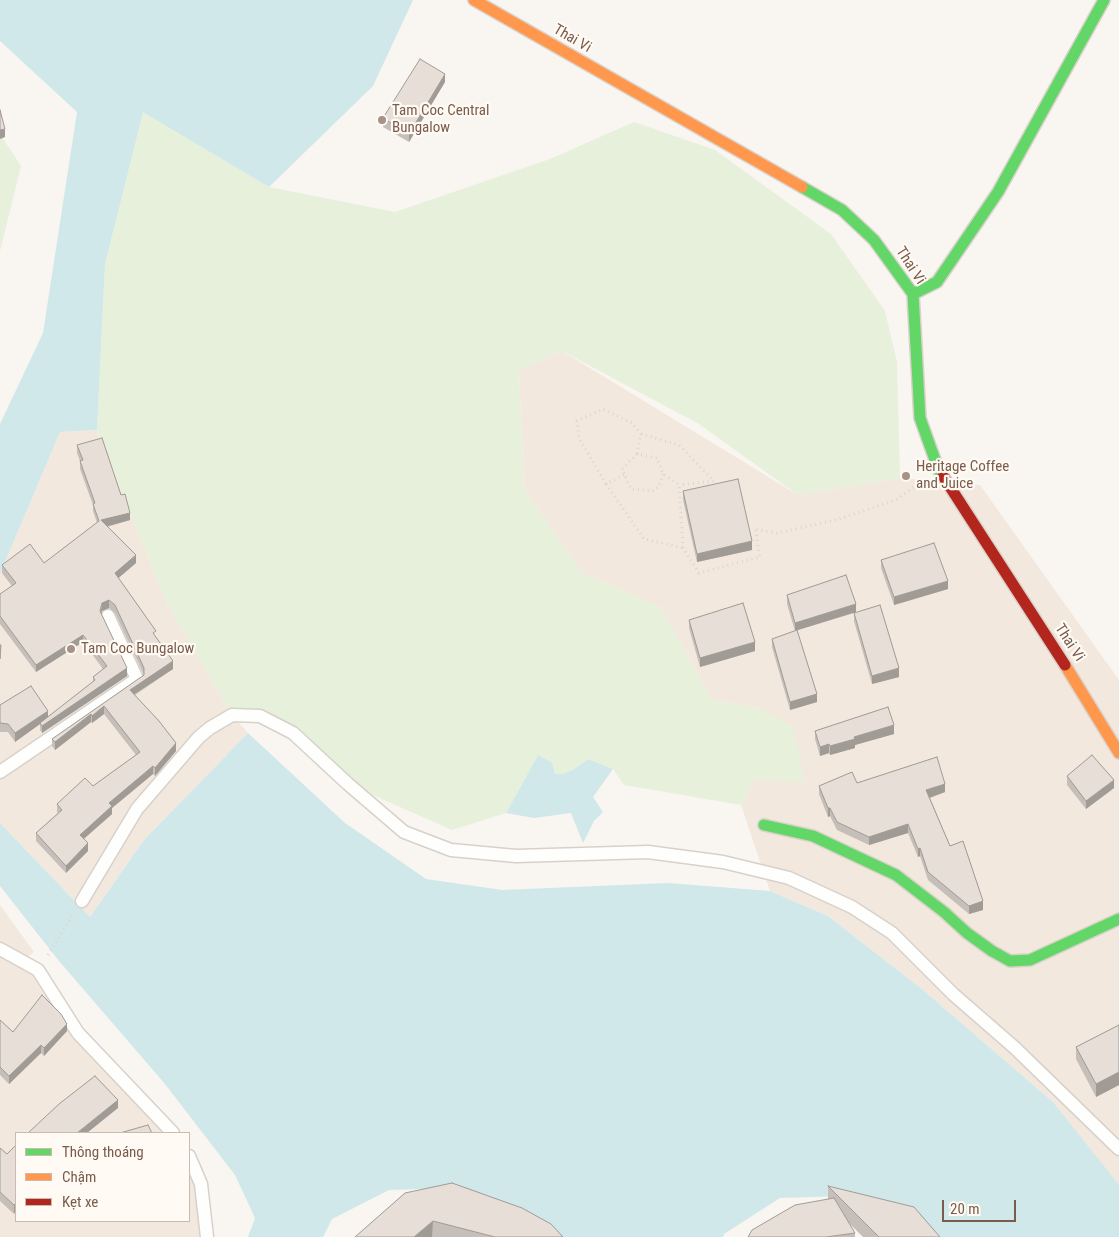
<!DOCTYPE html>
<html>
<head>
<meta charset="utf-8">
<style>
  body { margin:0 }
  #map { position:relative; width:1119px; height:1237px; overflow:hidden; background:#f9f5f0; font-family:"Roboto Condensed",sans-serif }
  canvas { display:block }
  .legend { position:absolute; left:15px; top:1132px; width:175px; height:90px; box-sizing:border-box; background:#fffaf3; border:1px solid #cabbb1; margin:0; padding:6px 9px; list-style:none; font-size:15px; color:#7a5c4d }
  .legend li { display:flex; align-items:center; gap:10px; height:25px }
  .legend b { width:25px; border:1px solid #cabbb1 }
  .scale { position:absolute; left:942px; top:1200px; width:74px; height:22px; box-sizing:border-box; border:2px solid #7a5c4d; border-top:0; padding-left:6px; font-size:15px; line-height:18px; white-space:nowrap; color:#7a5c4d; -webkit-text-stroke:4px #fffaf3; paint-order:stroke }
</style>
</head>
<body>
<div id="map">
<canvas width="1119" height="1237"></canvas>
<ul class="legend">
<li><b style="height:6px;background:#63d668"></b>Thông thoáng</li>
<li><b style="height:6px;background:#ff974d"></b>Chậm</li>
<li><b style="height:6px;background:#b3261e"></b>Kẹt xe</li>
</ul>
<div class="scale">20 m</div>
</div>
<script>
const ctx = document.querySelector('canvas').getContext('2d');
ctx.lineJoin = 'round';
function fillPath(path, color) { ctx.fillStyle = color; ctx.fill(path, 'evenodd'); }
const shape = rows => new Path2D(rows.map(r => 'M' + r).join(''));
function stroke(path, color, width, dash) { ctx.strokeStyle = color; ctx.lineWidth = width; ctx.lineCap = dash ? 'butt' : 'round'; ctx.setLineDash(dash || []); ctx.stroke(path); }
function label(font, color, halo, rows, align = 'center') {
  ctx.font = font + ' "Roboto Condensed",sans-serif'; ctx.lineWidth = 4.5; ctx.setLineDash([]); ctx.textBaseline = 'middle'; ctx.strokeStyle = halo; ctx.fillStyle = color; for (const [text, x, y, turn = 0] of rows) {
    ctx.save(); ctx.translate(x, y); ctx.rotate((+turn || 0) * Math.PI / 180); ctx.textAlign = isNaN(turn) ? turn : align; if (halo) ctx.strokeText(text, 0, 0); ctx.fillText(text, 0, 0); ctx.restore();
  }
}
fillPath(shape([
  [562,351,798,495,900,478,980,485,1119,680,1119,1190,1053,1102,923,990,828,916,770,891,741,805,754,780,762,709,712,700,660,607,582,573,524,489,519,370],
  [97,430,168,605,232,715,248,733,144,840,90,917,0,823,0,574,60,432],
  [0,905,34,952,22,961,38,970,78,1033,173,1133,16,1133,16,1221,189,1221,189,1156,207,1237,0,1237]
]), '#f2e8de');
fillPath(shape([
  [143,111,269,187,395,212,550,159,634,122,715,150,831,234,885,311,897,362,900,478,798,495,699,424,562,351,519,370,524,489,582,573,660,607,712,700,762,709,793,726,805,782,754,780,741,805,624,785,613,769,588,759,574,769,563,774,554,774,538,755,506,813,452,830,348,784,293,733,260,716,232,715,168,605,97,430,105,264],
  [0,134,21,166,0,251]
]), '#e7f0db');
fillPath(shape([
  [0,0,413,0,373,86,269,187,143,112,105,264,97,430,60,432,0,574,0,424,43,333,77,112,0,41],
  [248,733,345,823,426,879,502,890,668,883,770,891,828,916,923,990,1053,1102,1119,1185,1119,1237,935,1237,847,1196,780,1198,724,1234,723,1237,557,1237,455,1188,389,1190,332,1219,323,1237,248,1237,255,1218,235,1175,165,1084,59,961,0,886,0,823,90,917,144,840],
  [538,755,552,763,555,774,563,774,574,769,588,759,613,769,593,797,603,812,594,821,583,843,571,813,534,818,506,813]
]), '#d0e8ea');
const lane = shape([
  [0,772,137,679,108,616],
  [82,901,137,809,199,737,210,728,232,715,260,716,293,733,348,784,404,832,451,850,516,856,648,852,723,862,789,878,852,907,892,933,953,994,1015,1048,1119,1149],
  [0,949,38,970,78,1033,173,1133],
  [189,1156,201,1184,207,1237]
]);
const fast = shape([
  [802,187,842,210,874,240,913,294,920,418,939,471,943,476],
  [913,294,937,282,998,192,1104,0],
  [764,825,813,836,896,875,944,912,967,933,992,951,1010,961,1030,960,1119,919]
]);
const slow = shape([
  [474,0,802,187],
  [1065,665,1119,753]
]);
const jam = shape([
  [943,476,1065,665]
]);
stroke(lane, '#d7d1cb', 15);
stroke(fast, '#d9d2cb', 14);
stroke(slow, '#d9d2cb', 14);
stroke(jam, '#d9d2cb', 14);
stroke(shape([
  [641,434,679,445,714,481,679,485],
  [663,474,659,486,654,491,631,489,622,469,637,454,657,458,663,474,679,485,683,548,699,573,760,557,755,528,764,531,778,533,839,519,896,500,917,485],
  [624,475,606,484,579,438,577,421,603,409,632,423,641,434,637,454],
  [606,484,644,539,683,548],
  [48,955,72,916]
]), '#dcd5d0', 3, [1, 4]);
stroke(lane, '#fefefd', 12);
stroke(fast, '#63d668', 11);
stroke(slow, '#ff974d', 11);
stroke(jam, '#b3261e', 11);
fillPath(shape([
  [445,82,409,142,383,127,383,118],
  [77,445,121,495,130,520,107,527,136,563,118,578,156,638,173,669,135,695,176,751,155,776,153,774,112,808,112,814,84,839,88,851,66,873,36,841,36,833,58,813,57,812,57,804,93,786,136,755,104,714,92,723,91,722,55,750,52,746,52,739,144,675,115,613,109,608,102,611,101,613,127,676,42,733,40,730,40,724,15,742,8,732,0,732,0,705,48,717,93,682,93,677,103,669,83,642,36,672,0,624,0,594,12,586,2,573,2,565,44,563,97,523,93,511,93,505,80,469,80,461,77,453],
  [683,491,752,550,697,562,683,500],
  [881,560,948,589,894,605,881,568],
  [787,595,856,612,899,677,872,684,854,621,854,613,797,630,817,702,790,710,772,647,772,639,795,631,787,604],
  [689,620,755,651,700,667,689,628],
  [815,731,894,734,855,745,855,748,830,755,829,753,820,756,815,739],
  [1067,776,1114,788,1086,809,1067,785],
  [857,783,945,792,930,798,950,846,983,910,969,914,928,880,920,856,918,857,908,833,869,845,837,830,830,816,828,817,819,794,819,786],
  [0,1020,13,1032,67,1031,44,1056,41,1053,9,1084,0,1075],
  [1119,1025,1119,1085,1096,1097,1076,1059,1076,1047],
  [16,1145,14,1214,0,1201,0,1148,7,1154],
  [828,1186,940,1237,863,1237,850,1224,855,1233,855,1237,748,1237,828,1199],
  [405,1193,563,1237,355,1237]
]), '#c6bfb9');
fillPath(shape([
  [445,74,445,82,409,142,409,134],
  [5,129,5,137,0,139,0,130],
  [130,513,130,520,101,528,101,520],
  [752,541,752,550,697,562,697,554],
  [136,555,136,563,115,581,115,573],
  [948,581,948,589,894,605,894,597],
  [109,600,109,608,102,611,100,619,102,603],
  [856,604,856,612,795,631,795,623],
  [83,635,83,642,36,672,36,665],
  [755,642,755,651,700,667,700,658],
  [173,661,173,669,130,697,130,690],
  [127,668,127,676,42,733,42,726],
  [899,668,899,677,872,684,872,676],
  [817,694,817,702,790,710,790,702],
  [104,706,104,714,92,723,92,716],
  [48,711,48,719,40,723,40,724,15,742,15,733],
  [91,714,91,722,55,750,55,742],
  [894,725,894,734,855,745,855,748,830,755,830,746,854,737],
  [176,743,176,751,155,776,155,768],
  [829,744,829,753,820,756,820,747],
  [153,766,153,774,112,808,112,814,80,842,80,835,109,803],
  [1114,780,1114,788,1086,809,1086,801],
  [945,784,945,792,926,799,926,790],
  [828,808,830,808,830,816,828,817],
  [908,824,908,833,869,845,869,837],
  [88,843,88,851,66,873,66,866],
  [920,848,920,856,918,857,918,849],
  [983,901,983,910,969,914,969,906],
  [67,1024,67,1031,44,1056,44,1048],
  [41,1045,41,1053,9,1084,9,1076],
  [1119,1072,1119,1085,1096,1097,1096,1084],
  [118,1100,118,1108,87,1133,77,1133],
  [16,1203,16,1211,14,1214,14,1205],
  [433,1221,432,1237,414,1237]
]), '#a19b96');
const building = shape([
  [420,59,445,74,409,134,383,118,420,59],
  [0,110,5,129,0,130,0,110],
  [102,438,121,495,125,494,130,513,101,520,136,555,115,573,156,631,153,633,173,661,130,690,159,721,176,743,155,768,153,766,109,803,112,806,80,835,88,843,66,866,36,833,62,810,57,804,85,778,93,786,140,752,104,706,92,716,91,714,55,742,52,739,144,675,144,668,115,605,109,600,102,603,100,611,127,668,42,726,40,723,95,680,93,677,107,666,83,635,36,665,0,616,0,594,16,583,2,565,30,544,44,563,99,521,93,504,95,503,80,461,83,460,77,445,102,438],
  [738,479,752,541,697,554,683,491,738,479],
  [934,543,948,581,894,597,881,560,934,543],
  [846,575,856,604,795,623,787,595,846,575],
  [743,603,755,642,700,658,689,620,743,603],
  [880,605,899,668,872,676,854,613,880,605],
  [797,630,817,694,790,702,772,639,797,630],
  [0,645,1,645,0,659,0,645],
  [31,686,48,711,15,733,8,724,0,723,0,705,31,686],
  [888,707,894,725,854,737,855,739,830,746,829,744,820,747,815,731,888,707],
  [1092,755,1114,780,1086,801,1067,776,1092,755],
  [937,757,945,784,926,790,950,846,963,841,983,901,969,906,928,872,920,848,918,849,908,824,869,837,837,822,830,808,828,808,819,786,852,772,857,783,937,757],
  [42,995,61,1014,67,1024,44,1048,41,1045,9,1076,0,1067,0,1020,13,1032,42,995],
  [1119,1025,1119,1072,1096,1084,1076,1047,1119,1025],
  [95,1076,118,1100,77,1133,28,1133,59,1104,95,1076],
  [148,1125,152,1133,120,1133,148,1125],
  [16,1145,16,1203,14,1205,0,1192,0,1148,7,1154,16,1145],
  [452,1183,522,1208,551,1224,563,1237,495,1237,433,1221,414,1237,355,1237,405,1193,452,1183],
  [828,1186,914,1207,940,1237,879,1237,828,1186],
  [834,1198,855,1233,826,1237,748,1237,752,1230,795,1205,834,1198]
]);
fillPath(building, '#e6ded7');
stroke(building, '#a19b96', 1);
for (const [x, y, r, color] of [
  [382,120,5,"#a69286"],
  [906,476,5,"#a69286"],
  [71,649,5,"#a69286"]
]) { const dot = new Path2D(); dot.arc(x, y, r, 0, 2 * Math.PI); ctx.fillStyle = color; ctx.fill(dot); stroke(dot, '#fffaf3', 2); }
label('15px', '#7a5c4d', '#fffaf3', [
  ["Thai Vi",572,39,30],
  ["Thai Vi",910,266,57],
  ["Thai Vi",1069,643,57]
]);
label('15px', '#7a5c4d', '#fffaf3', [
  ["Tam Coc Central",392,111],
  ["Bungalow",392,128],
  ["Heritage Coffee",916,467],
  ["and Juice",916,484],
  ["Tam Coc Bungalow",81,649]
], 'left');
</script>
</body>
</html>
